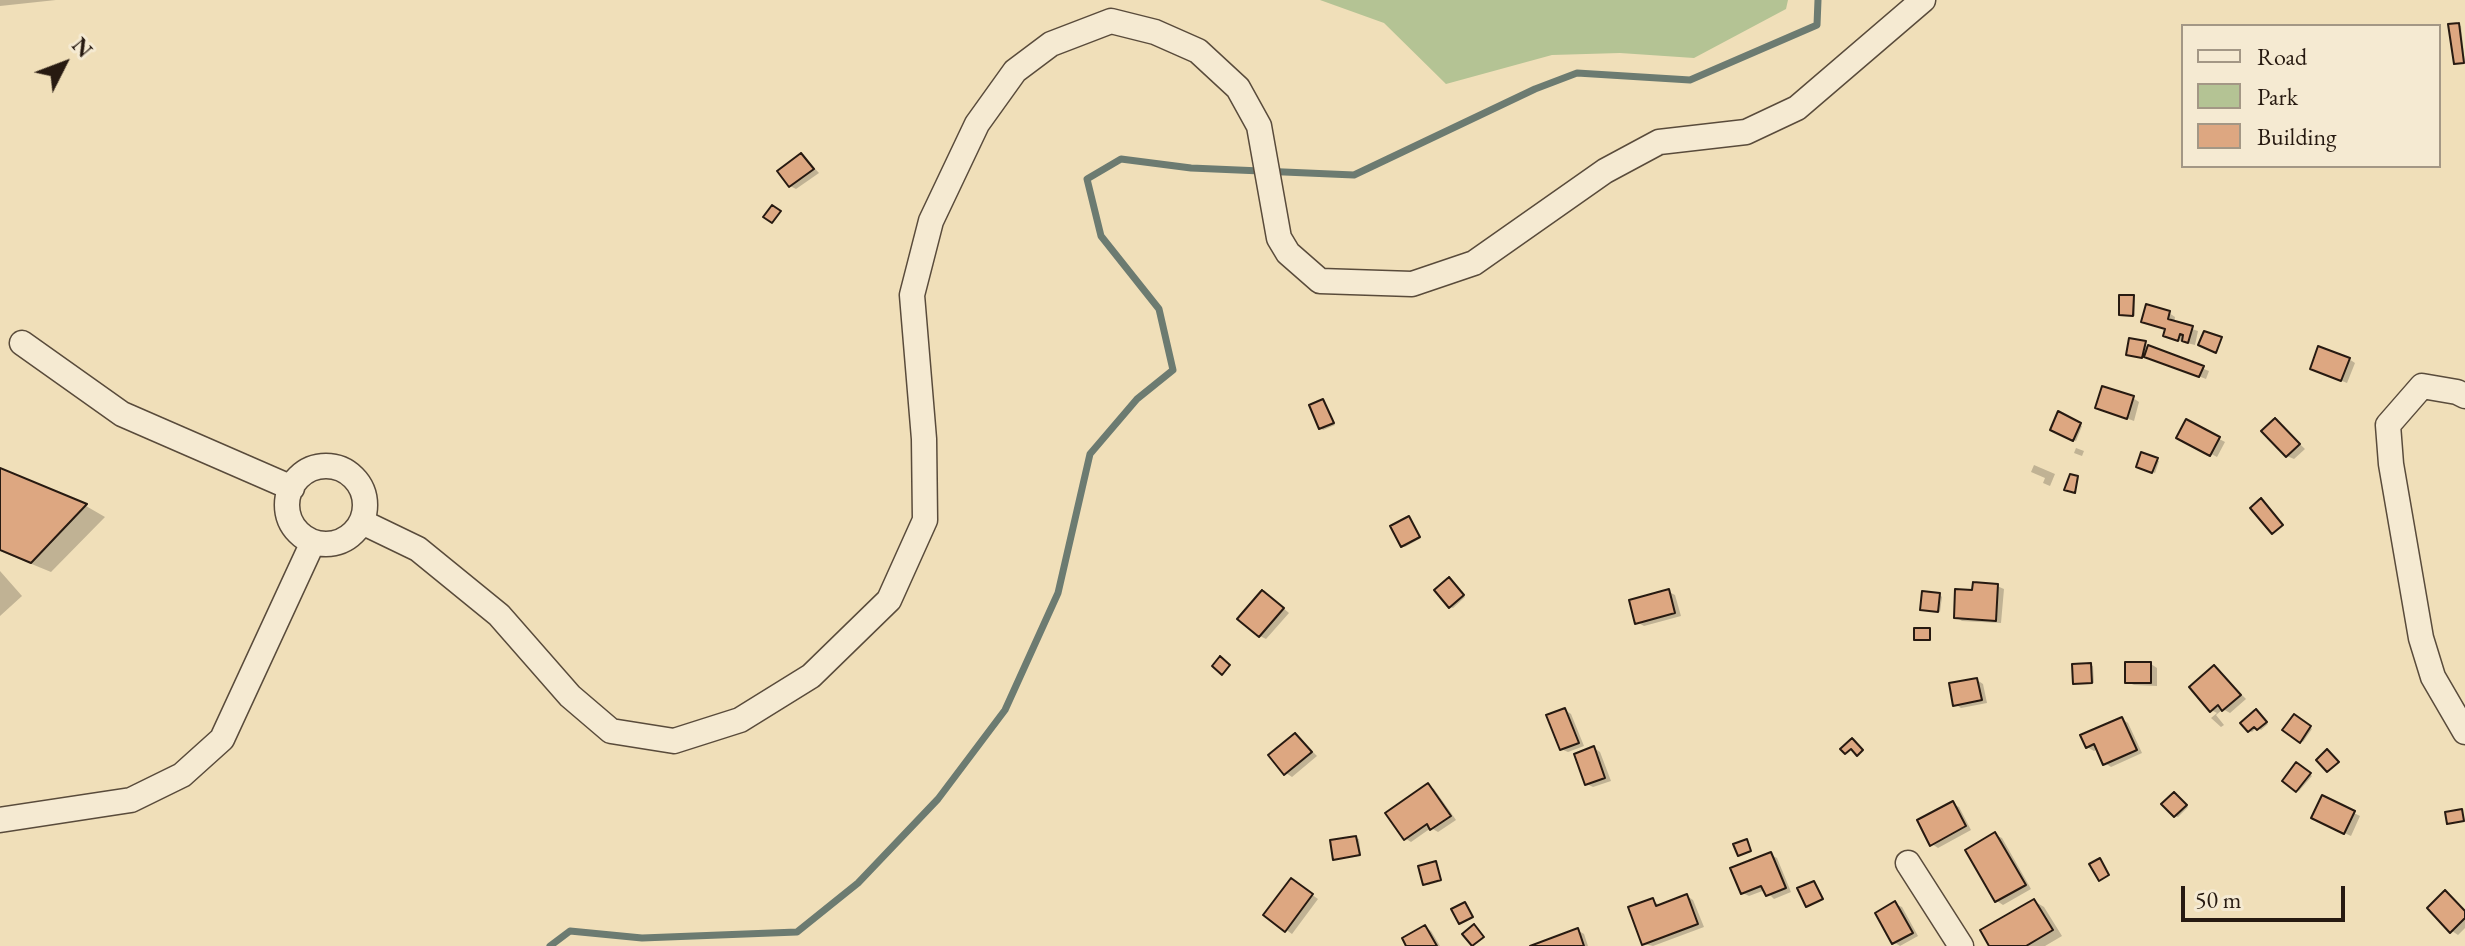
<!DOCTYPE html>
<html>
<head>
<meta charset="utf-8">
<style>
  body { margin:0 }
  #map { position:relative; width:2465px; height:946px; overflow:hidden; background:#f0dfb9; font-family:"EB Garamond",serif }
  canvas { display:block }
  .legend { position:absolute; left:2181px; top:24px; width:260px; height:144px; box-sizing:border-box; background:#f5ead2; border:2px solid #a39785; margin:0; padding:10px 14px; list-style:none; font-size:24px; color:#271a11 }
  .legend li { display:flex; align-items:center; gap:16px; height:40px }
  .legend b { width:40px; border:2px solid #a39785 }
  .north { position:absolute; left:24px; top:24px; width:80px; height:80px; -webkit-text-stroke:6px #f5ead2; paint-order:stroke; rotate:48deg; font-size:22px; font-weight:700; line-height:32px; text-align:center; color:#271a11 }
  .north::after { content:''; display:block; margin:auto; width:28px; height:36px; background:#271a11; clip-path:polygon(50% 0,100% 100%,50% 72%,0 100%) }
  .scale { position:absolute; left:2181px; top:886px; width:164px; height:36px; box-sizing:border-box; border:4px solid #271a11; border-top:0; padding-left:10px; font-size:24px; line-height:28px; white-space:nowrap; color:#271a11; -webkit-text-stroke:6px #f5ead2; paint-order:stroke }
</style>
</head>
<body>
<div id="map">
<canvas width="2465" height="946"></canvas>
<ul class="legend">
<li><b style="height:10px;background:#f5ead2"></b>Road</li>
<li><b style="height:22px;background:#b4c394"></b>Park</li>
<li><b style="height:22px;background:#dda781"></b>Building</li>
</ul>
<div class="north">N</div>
<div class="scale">50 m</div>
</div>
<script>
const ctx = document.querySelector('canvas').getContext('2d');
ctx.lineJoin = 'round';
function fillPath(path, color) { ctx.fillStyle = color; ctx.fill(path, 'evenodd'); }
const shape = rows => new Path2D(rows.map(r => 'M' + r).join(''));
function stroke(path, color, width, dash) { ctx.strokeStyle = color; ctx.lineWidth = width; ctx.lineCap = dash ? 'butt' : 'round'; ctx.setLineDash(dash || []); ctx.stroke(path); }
fillPath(shape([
  [1320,0,1788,0,1786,9,1694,58,1620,53,1552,55,1446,84,1384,23]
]), '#b4c394');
fillPath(shape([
  [0,0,56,0,0,6],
  [2459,25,2461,26,2465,63,2458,64,2455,63],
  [802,155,819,173,796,189,790,186],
  [2133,297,2135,299,2135,316,2121,314],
  [2169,313,2175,317,2174,323,2198,331,2195,345,2171,339,2167,329,2149,324],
  [2145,343,2147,347,2209,371,2206,379,2145,355,2145,358,2130,355],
  [2349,359,2355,363,2347,383,2318,371],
  [2133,398,2139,402,2134,421,2097,407],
  [1323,401,1335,425,1323,430,1321,428],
  [2059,414,2082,426,2076,441,2052,429],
  [2275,420,2305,449,2294,459,2287,456],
  [2187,422,2225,442,2217,457,2179,437],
  [2076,448,2084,451,2082,456,2074,453],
  [2142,455,2159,461,2155,473,2138,466],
  [2034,465,2055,474,2050,486,2043,483,2045,478,2031,472],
  [0,471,86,506,105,517,51,572,0,551],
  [1411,520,1421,538,1405,547,1403,545],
  [0,571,22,596,0,616],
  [1452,581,1465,597,1453,608,1450,607],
  [1997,586,2004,589,2001,623,1962,621,1956,617,1974,592],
  [1669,592,1675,595,1681,616,1644,626,1637,622],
  [1940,595,1942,597,1940,612,1925,610],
  [1269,596,1289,613,1266,639,1260,636],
  [2151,664,2157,668,2157,686,2134,685,2127,682],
  [2090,665,2093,666,2094,683,2075,683],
  [2215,668,2246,699,2230,713,2223,709,2216,715,2224,725,2221,727,2211,718,2217,713,2211,710],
  [1977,680,1983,684,1987,703,1961,708,1955,704],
  [1565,710,1571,714,1584,746,1568,752,1561,749],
  [2259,713,2268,724,2261,730,2257,727,2252,732,2249,731],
  [2294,716,2312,729,2303,742,2285,729],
  [2122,719,2128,723,2142,753,2111,767,2105,763,2098,749,2094,751,2087,747],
  [1296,735,1317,756,1292,777,1286,773],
  [1594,748,1600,752,1611,781,1593,787,1587,784],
  [2296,764,2312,776,2299,791,2284,780],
  [1428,785,1434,789,1456,820,1438,832,1431,828,1411,842,1405,838],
  [2177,795,2188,807,2178,817,2175,816],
  [1953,804,1959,807,1971,830,1938,848,1932,844],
  [2354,813,2360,816,2351,836,2319,821],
  [1995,835,2002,838,2031,889,2003,905,1997,901],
  [1356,838,1359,839,1361,856,1335,858],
  [1771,855,1777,858,1791,892,1774,899,1765,890,1749,896,1743,893],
  [1435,863,1442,881,1428,885,1425,884],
  [1297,884,1318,899,1292,934,1266,915],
  [2446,893,2465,910,2465,928,2458,935,2452,931],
  [1687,896,1693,900,1704,927,1653,946,1644,944,1653,900,1660,906],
  [2034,901,2044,907,2062,936,2045,946,1992,946],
  [1895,904,1902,907,1918,936,1900,946,1894,942],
  [1425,927,1431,931,1440,946,1409,946],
  [1577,930,1584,934,1588,946,1536,946]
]), '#0003');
stroke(shape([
  [550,946,570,931,642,938,797,932,858,883,938,799,1005,710,1058,593,1090,454,1137,399,1173,370,1159,309,1101,236,1087,179,1121,159,1191,168,1354,175,1535,89,1577,73,1690,80,1817,25,1818,0]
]), '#6c7b71', 7);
const building = shape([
  [2459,23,2464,63,2454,64,2448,24,2459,23],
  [801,153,814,169,789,187,777,171,801,153],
  [772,205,781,211,772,223,763,217,772,205],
  [2119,295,2134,295,2133,316,2119,315,2119,295],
  [2146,304,2170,311,2168,319,2193,326,2188,343,2182,341,2183,335,2180,334,2178,341,2163,336,2165,329,2141,322,2146,304],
  [2204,331,2222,337,2216,353,2198,345,2204,331],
  [2129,338,2146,341,2142,358,2126,355,2129,338],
  [2148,345,2204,366,2199,377,2144,357,2148,345],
  [2318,346,2350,358,2341,381,2310,369,2318,346],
  [2102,386,2134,396,2127,419,2095,408,2102,386],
  [1323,399,1334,423,1319,429,1309,405,1323,399],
  [2058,411,2081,423,2073,441,2050,430,2058,411],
  [2275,418,2300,444,2286,457,2261,431,2275,418],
  [2186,419,2220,437,2210,456,2176,438,2186,419],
  [2141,452,2158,458,2152,473,2136,467,2141,452],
  [0,468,87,504,31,563,0,550,0,468],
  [2070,474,2078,476,2075,493,2064,490,2070,474],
  [2261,498,2283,525,2272,534,2250,508,2261,498],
  [1409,516,1420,537,1401,547,1390,526,1409,516],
  [1449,577,1464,595,1449,608,1434,590,1449,577],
  [1973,582,1998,584,1996,621,1954,618,1955,589,1972,590,1973,582],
  [1669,589,1675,613,1635,624,1629,600,1669,589],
  [1262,590,1284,608,1259,637,1237,619,1262,590],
  [1922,591,1940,593,1938,612,1920,610,1922,591],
  [1914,628,1930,628,1930,640,1914,640,1914,628],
  [1220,656,1230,665,1222,675,1212,666,1220,656],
  [2125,662,2151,662,2151,683,2125,683,2125,662],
  [2091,663,2092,683,2073,684,2072,664,2091,663],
  [2214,665,2241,695,2222,711,2218,705,2210,712,2189,687,2214,665],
  [1977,678,1982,700,1953,706,1949,683,1977,678],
  [1565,708,1579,743,1560,750,1546,715,1565,708],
  [2256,709,2267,722,2257,730,2254,727,2248,732,2240,723,2256,709],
  [2294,714,2311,726,2300,743,2282,730,2294,714],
  [2122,717,2137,750,2103,765,2094,744,2086,748,2080,735,2122,717],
  [1295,733,1312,752,1284,775,1268,755,1295,733],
  [1852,738,1863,750,1857,756,1851,749,1845,754,1840,749,1852,738],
  [1594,746,1605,778,1585,785,1574,754,1594,746],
  [2327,749,2339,762,2327,772,2316,760,2327,749],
  [2296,762,2311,773,2296,792,2282,781,2296,762],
  [1428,783,1451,816,1430,830,1427,824,1404,840,1385,813,1428,783],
  [2174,792,2187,805,2174,817,2161,804,2174,792],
  [2322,795,2355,811,2344,834,2311,818,2322,795],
  [1953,801,1966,826,1930,846,1917,820,1953,801],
  [2462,809,2464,821,2447,824,2445,812,2462,809],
  [1995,832,2026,885,1995,902,1965,850,1995,832],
  [1356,836,1360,855,1333,860,1330,840,1356,836],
  [1747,839,1751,851,1738,856,1733,844,1747,839],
  [1771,852,1786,888,1766,896,1761,886,1741,894,1730,868,1771,852],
  [2100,858,2109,875,2099,881,2089,864,2100,858],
  [1436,861,1441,880,1423,885,1418,866,1436,861],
  [1291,878,1313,894,1285,932,1263,915,1291,878],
  [1814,881,1823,899,1806,907,1797,888,1814,881],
  [2445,890,2465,911,2465,918,2450,933,2427,908,2445,890],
  [1687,894,1698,924,1642,945,1628,907,1653,898,1656,906,1687,894],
  [2034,899,2053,930,2026,946,1989,946,1980,930,2034,899],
  [1895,901,1913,933,1892,944,1875,913,1895,901],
  [1465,902,1473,917,1459,924,1451,909,1465,902],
  [1474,924,1484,937,1472,946,1462,934,1474,924],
  [1425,925,1437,946,1406,946,1402,938,1425,925],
  [1578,928,1584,946,1530,946,1578,928]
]);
fillPath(building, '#dda781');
stroke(building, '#271a11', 2);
const minor = shape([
  [22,343,122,414,292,488],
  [2465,396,2457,392,2422,386,2388,425,2391,464,2421,638,2433,677,2465,732],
  '287 505a39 39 0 1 1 78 0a39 39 0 1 1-78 0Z',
  [362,522,418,549,499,615,570,696,611,731,674,741,740,720,811,676,889,600,925,520,924,439,912,295,931,221,977,124,1015,71,1051,44,1111,21,1155,32,1198,51,1238,88,1259,126,1279,238,1288,253,1320,281,1412,284,1474,263,1605,171,1659,142,1746,132,1797,108,1923,0],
  [0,820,131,800,182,775,222,739,313,542],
  [1908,863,1961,946]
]);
stroke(minor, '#594b3b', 27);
stroke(minor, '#f5ead2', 24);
</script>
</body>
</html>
